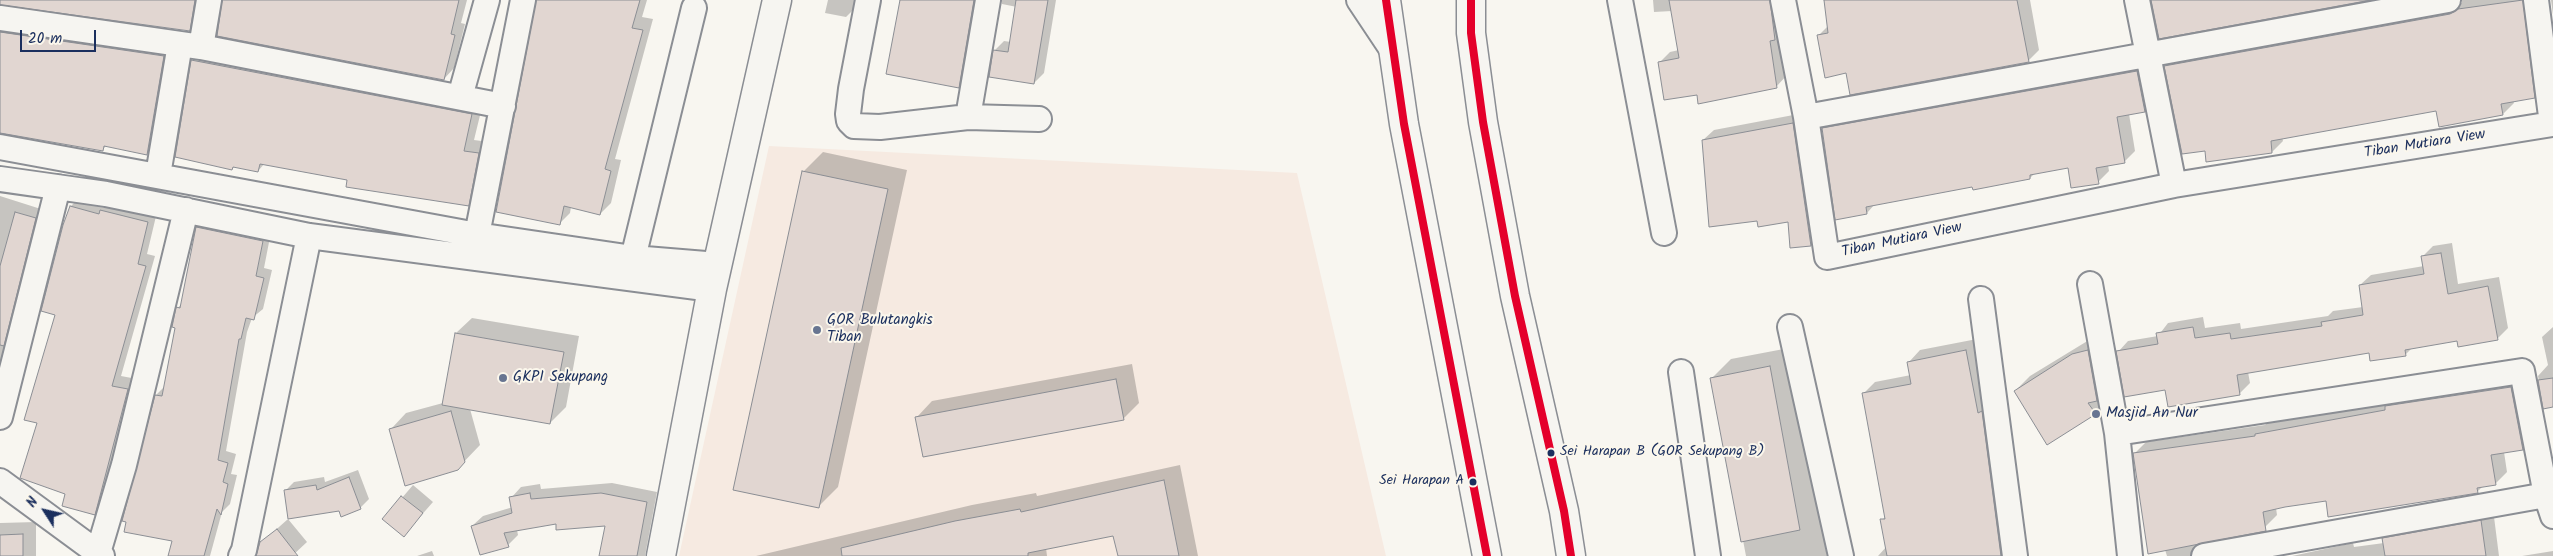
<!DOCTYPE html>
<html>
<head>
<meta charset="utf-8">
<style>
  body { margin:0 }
  #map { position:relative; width:2553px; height:556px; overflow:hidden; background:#f8f6f0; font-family:Kalam,sans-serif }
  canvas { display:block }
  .north { position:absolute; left:20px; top:486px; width:50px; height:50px; -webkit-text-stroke:4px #fbf7ec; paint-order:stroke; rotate:305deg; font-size:14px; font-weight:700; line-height:20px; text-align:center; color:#1b2f5e }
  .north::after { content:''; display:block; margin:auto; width:18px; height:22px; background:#1b2f5e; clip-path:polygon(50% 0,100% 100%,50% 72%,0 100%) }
  .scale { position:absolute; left:20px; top:30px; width:76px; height:22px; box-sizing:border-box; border:2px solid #1b2f5e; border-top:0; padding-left:6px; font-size:15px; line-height:18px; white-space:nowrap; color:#1b2f5e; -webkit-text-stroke:4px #fbf7ec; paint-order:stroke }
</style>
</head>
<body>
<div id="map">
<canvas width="2553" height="556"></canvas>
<div class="north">N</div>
<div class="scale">20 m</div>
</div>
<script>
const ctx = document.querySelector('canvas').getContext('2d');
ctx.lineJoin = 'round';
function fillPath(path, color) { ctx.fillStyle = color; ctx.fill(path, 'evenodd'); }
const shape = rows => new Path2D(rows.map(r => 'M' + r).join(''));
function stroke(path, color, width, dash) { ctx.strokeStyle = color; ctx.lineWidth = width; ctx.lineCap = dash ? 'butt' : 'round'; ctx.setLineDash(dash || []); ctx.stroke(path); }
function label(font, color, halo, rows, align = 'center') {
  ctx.font = font + ' Kalam,sans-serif'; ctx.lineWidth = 4; ctx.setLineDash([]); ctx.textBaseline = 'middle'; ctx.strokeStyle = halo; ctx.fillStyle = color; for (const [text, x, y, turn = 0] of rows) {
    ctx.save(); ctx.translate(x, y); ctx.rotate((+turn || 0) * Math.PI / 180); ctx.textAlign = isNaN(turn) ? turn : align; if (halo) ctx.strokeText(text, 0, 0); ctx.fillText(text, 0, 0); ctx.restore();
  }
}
fillPath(shape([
  [769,146,1297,173,1386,556,679,556]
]), '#f6eae1');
fillPath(shape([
  [0,0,194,0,190,20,193,20,196,0,204,0,200,19,189,30,0,3],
  [223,0,467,0,461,23,465,24,454,68,444,79],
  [544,0,647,0,642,17,653,19,615,159,621,160,611,203,600,214,571,207,570,213,559,224],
  [828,0,858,0,857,6,846,17,825,13],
  [901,0,982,0,968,77,959,87],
  [1002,0,1056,0,1044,73,1034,83,995,50,1004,41,1011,42,1017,7,1002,4],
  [1653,0,1782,0,1787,75,1776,87,1698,93,1659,63,1670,52,1679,50,1672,11,1654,12],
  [1825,0,2030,0,2039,50,2028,61,1847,72,1818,36,1828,26],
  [2462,0,2534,0,2545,85,2534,97,2513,100,2514,103,2503,114,2437,109,2282,137,2283,141,2272,152,2206,149,2166,66,2177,55,2462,3],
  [2551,0,2553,0,2553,15],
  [0,14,174,45,158,143,147,154,107,145,102,150,0,131],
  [204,49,483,103,474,140,489,142,479,193,468,204,265,163,258,171,235,166,232,169,176,156,192,60],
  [2148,60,2156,100,2145,111,2129,114,2135,151,2124,162,2108,165,2109,171,2098,182,2069,167,2035,173,2030,178,1973,185,1875,204,1867,213,1823,129,1834,118],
  [1804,113,1822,234,1811,245,1791,247,1789,221,1758,220,1703,140,1714,130],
  [823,152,907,170,838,487,819,506,803,172],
  [0,196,44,210,8,349,3,354,0,367],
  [81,196,157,212,147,254,155,256,121,376,137,379,104,503,95,513,67,493,39,423,57,314,64,226,71,206],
  [206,218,271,232,264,268,272,270,263,309,252,318,247,332,226,451,236,454,231,474,237,475,230,504,222,512,210,556,169,556,174,540,156,395,165,386,177,327,178,308,182,303,197,227],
  [2452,243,2458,284,2499,277,2508,328,2497,339,2458,340,2412,348,2406,354,2370,351,2248,372,2250,383,2239,394,2166,389,2118,352,2128,341,2158,336,2168,323,2203,317,2205,328,2240,323,2241,329,2328,316,2333,311,2363,307,2360,285,2371,275,2424,266,2422,257,2433,246],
  [472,318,579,336,566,407,550,423,470,409,480,445,457,469,391,429,406,413,443,403,456,333],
  [2553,327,2553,405,2544,407,2538,376,2548,365,2542,337],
  [1977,339,2020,556,1878,556,1887,546,1882,520,1886,516,1863,394,1875,382,1911,375,1909,362,1920,350],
  [2089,340,2109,399,2095,413,2015,391,2030,376],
  [1789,348,1827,556,1746,556,1712,378,1731,359],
  [1132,364,1139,403,1123,419,917,417,932,401],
  [2523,375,2534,437,2523,449,2504,452,2507,472,2495,484,2483,486,2477,492,2327,499,2276,508,2277,515,2265,527,2203,541,2202,545,2209,556,2167,556,2134,454,2146,442,2265,425,2268,422],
  [1180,465,1198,556,1119,556,1114,534,1046,548,1047,556,756,556,972,505,1036,493,1037,496],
  [358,470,369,499,360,508,339,510,285,491,294,482,324,477,325,482],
  [612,483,657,492,645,556,600,556,606,524,557,522,517,530,518,535,508,545,472,526,483,516,513,507,511,498,521,487,540,484,541,489],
  [413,485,433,502,404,535,384,519],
  [2493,509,2499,556,2292,556,2353,543,2354,547,2384,543,2384,539,2395,527],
  [288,519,307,542,292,556,257,556,261,543],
  [36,522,36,556,0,556,0,523],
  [432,551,434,556,417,556],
  [2553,551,2553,556,2522,556]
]), '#0003');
const building = shape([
  [0,0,195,0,190,31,0,5,0,0],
  [222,0,459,0,451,34,455,35,444,80,217,36,222,0],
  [536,0,640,0,632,28,643,30,605,169,611,171,600,215,564,206,560,225,496,212,536,0],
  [900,0,974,0,959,88,886,74,900,0],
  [1016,0,1048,0,1034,84,989,77,993,50,1008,52,1016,0],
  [1669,0,1770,0,1775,40,1770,41,1777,88,1698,104,1697,95,1664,100,1658,62,1679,58,1669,0],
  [1824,0,2017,0,2029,62,1850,95,1846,73,1825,78,1817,35,1828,33,1824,0],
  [2151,0,2371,0,2159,39,2151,0],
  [2523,0,2535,98,2501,104,2503,115,2439,127,2436,111,2271,141,2272,153,2206,162,2205,151,2182,154,2164,66,2450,14,2458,9,2523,0],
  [0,32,164,56,147,155,104,146,103,151,0,133,0,32],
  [191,60,472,114,464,151,479,153,469,206,346,187,347,180,260,164,258,172,233,167,232,170,175,157,191,60],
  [2137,71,2145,112,2117,117,2125,163,2096,168,2099,184,2071,188,2068,168,2030,175,2030,179,1973,190,1972,187,1866,207,1867,214,1835,220,1822,128,2137,71],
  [1793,123,1811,246,1790,248,1788,222,1758,227,1757,221,1709,227,1702,140,1793,123],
  [802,171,888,189,819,508,733,490,802,171],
  [70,206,99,214,100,210,148,222,138,264,146,266,112,386,128,389,95,515,62,506,65,494,20,478,37,423,24,420,55,315,41,311,63,225,70,206],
  [15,212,36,218,4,346,0,345,0,266,15,212],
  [196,227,263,241,256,276,264,278,254,320,246,318,241,339,239,339,218,460,228,463,223,482,228,484,221,515,217,509,204,556,168,556,172,541,124,532,126,522,122,521,155,395,162,396,175,328,172,327,176,307,180,308,196,227],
  [2441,253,2448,294,2488,286,2498,340,2458,347,2457,341,2405,350,2406,356,2370,361,2369,353,2237,375,2240,395,2168,407,2165,390,2124,397,2116,351,2158,344,2156,333,2193,327,2195,338,2230,333,2231,339,2322,326,2321,322,2363,315,2359,285,2424,274,2421,256,2441,253],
  [455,333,564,352,550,424,442,405,455,333],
  [1966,350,1978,413,1982,411,2001,556,1887,556,1880,519,1885,519,1862,393,1911,384,1907,362,1966,350],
  [2088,350,2097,401,2088,403,2096,414,2047,445,2014,391,2072,354,2088,350],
  [1770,366,1800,530,1741,542,1710,378,1770,366],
  [2553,378,2553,407,2543,409,2538,380,2553,378],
  [1116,379,1124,420,923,457,915,417,1116,379],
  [2511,387,2523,450,2491,455,2496,485,2477,488,2478,493,2328,517,2326,501,2285,507,2263,512,2266,531,2148,554,2133,453,2255,436,2255,434,2385,410,2385,406,2511,387],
  [451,411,465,462,458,470,405,486,389,429,451,411],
  [349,477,361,509,341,517,339,511,288,519,284,490,316,485,317,490,349,477],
  [1164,480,1179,556,1118,556,1113,536,1028,553,1028,556,842,556,841,548,955,521,1020,509,1021,512,1164,480],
  [530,493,531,499,601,493,647,502,637,556,599,556,605,526,556,530,556,524,504,533,509,547,480,555,471,526,512,513,509,497,530,493],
  [401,496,423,513,404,537,382,519,401,496],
  [2481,520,2486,556,2385,556,2382,538,2481,520],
  [277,529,298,556,256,556,260,542,277,529],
  [23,534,23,556,0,556,0,535,23,534]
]);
fillPath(building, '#e1d6d1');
stroke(building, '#8b8e94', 1);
const street = shape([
  [868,0,851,89,848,114,849,121,854,126,880,127,968,117,1039,119],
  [1359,0,1393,51],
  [1620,0,1664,233],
  [1783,0,1806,117,1827,257,2174,185,2552,124,2536,0],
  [2137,0,2174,185],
  [0,18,201,47,503,106],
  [201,47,209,0],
  [460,97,487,0],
  [968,117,988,0],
  [1806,117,2448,0],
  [0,147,477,235,633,258,718,265],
  [158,175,180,44],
  [0,179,106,194,309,236,712,289],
  [477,235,523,0],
  [633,258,694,8],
  [2090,284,2117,433,2130,556],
  [1981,299,2015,556],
  [1790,327,1841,556],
  [1681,372,1708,556],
  [0,417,58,187],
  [2117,433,2522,371,2546,495,2553,516],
  [0,481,102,556],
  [98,553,124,465,186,210],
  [241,556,244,550,309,236],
  [2204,556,2546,495]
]);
const secondary = shape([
  [661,556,712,289,777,0]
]);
const highway = shape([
  [1386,0,1404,124,1487,556],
  [1471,0,1471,33,1483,122,1515,296,1564,511,1571,556]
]);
stroke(street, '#8b8e94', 28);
stroke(secondary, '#8b8e94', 31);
stroke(highway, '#8b8e94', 31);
stroke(street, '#f6f5f1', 24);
stroke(secondary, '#f6f5f1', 28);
stroke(highway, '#f6f5f1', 28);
stroke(shape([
  [1386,0,1404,124,1487,556],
  [1471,0,1471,33,1483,122,1515,296,1564,511,1571,556]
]), '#e4002b', 8);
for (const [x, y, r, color] of [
  [817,330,5,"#687591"],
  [503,378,5,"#687591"],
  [2096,414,5,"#687591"],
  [1551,453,4.5,"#1b2f5e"],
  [1473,482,4.5,"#1b2f5e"]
]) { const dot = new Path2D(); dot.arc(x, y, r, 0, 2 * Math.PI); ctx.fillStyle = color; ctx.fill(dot); stroke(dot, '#fbf7ec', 2); }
label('14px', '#1b2f5e', '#fbf7ec', [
  ["Sei Harapan B (GOR Sekupang B)",1560,453],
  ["Sei Harapan A",1464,482,"right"]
], 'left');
label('15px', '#1b2f5e', '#fbf7ec', [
  ["Tiban Mutiara View",2425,145,-9],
  ["Tiban Mutiara View",1902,241,-12]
]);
label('15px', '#1b2f5e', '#fbf7ec', [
  ["GOR Bulutangkis",827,321],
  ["Tiban",827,338],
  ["GKPI Sekupang",513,378],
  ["Masjid An Nur",2106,414]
], 'left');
</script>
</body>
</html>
